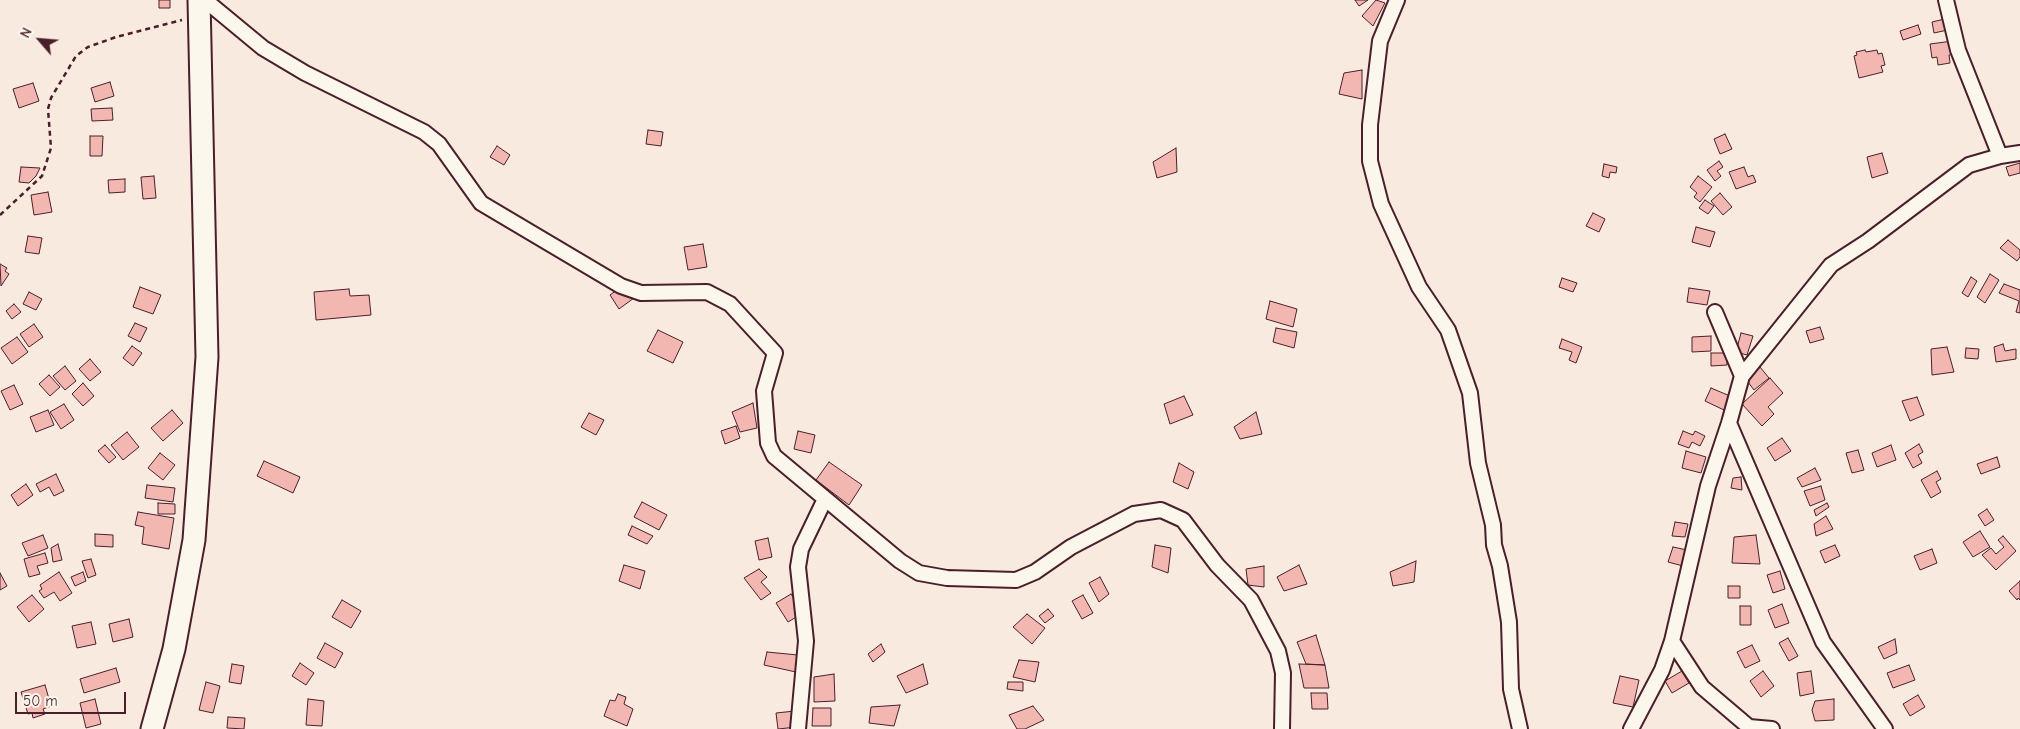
<!DOCTYPE html>
<html>
<head>
<meta charset="utf-8">
<style>
  body { margin:0 }
  #map { position:relative; width:2020px; height:729px; overflow:hidden; background:#f9eae0; font-family:"Comic Neue",sans-serif }
  canvas { display:block }
  .north { position:absolute; left:15px; top:15px; width:50px; height:50px; -webkit-text-stroke:4px #fbf7ec; paint-order:stroke; rotate:297deg; font-size:14px; font-weight:700; line-height:20px; text-align:center; color:#4a1f2b }
  .north::after { content:''; display:block; margin:auto; width:18px; height:22px; background:#4a1f2b; clip-path:polygon(50% 0,100% 100%,50% 72%,0 100%) }
  .scale { position:absolute; left:15px; top:692px; width:111px; height:22px; box-sizing:border-box; border:2px solid #4a1f2b; border-top:0; padding-left:6px; font-size:15px; line-height:18px; white-space:nowrap; color:#4a1f2b; -webkit-text-stroke:4px #fbf7ec; paint-order:stroke }
</style>
</head>
<body>
<div id="map">
<canvas width="2020" height="729"></canvas>
<div class="north">N</div>
<div class="scale">50 m</div>
</div>
<script>
const ctx = document.querySelector('canvas').getContext('2d');
ctx.lineJoin = 'round';
function fillPath(path, color) { ctx.fillStyle = color; ctx.fill(path, 'evenodd'); }
const shape = rows => new Path2D(rows.map(r => 'M' + r).join(''));
function stroke(path, color, width, dash) { ctx.strokeStyle = color; ctx.lineWidth = width; ctx.lineCap = dash ? 'butt' : 'round'; ctx.setLineDash(dash || []); ctx.stroke(path); }
const building = shape([
  [159,0,170,0,170,8,159,8,159,0],
  [1355,0,1368,0,1359,6,1355,0],
  [1376,0,1385,3,1373,26,1362,16,1376,0],
  [1949,18,1952,29,1934,33,1932,22,1949,18],
  [1918,25,1921,34,1903,40,1900,31,1918,25],
  [1953,41,1955,54,1949,55,1950,63,1938,65,1937,57,1932,58,1930,44,1953,41],
  [1865,50,1866,52,1877,50,1878,54,1882,53,1885,65,1881,66,1883,72,1859,78,1854,56,1857,55,1856,52,1865,50],
  [1362,70,1362,99,1339,94,1344,73,1362,70],
  [110,82,114,96,95,102,91,88,110,82],
  [33,83,39,101,19,108,13,89,33,83],
  [112,108,113,120,92,121,91,109,112,108],
  [648,130,663,132,661,146,646,144,648,130],
  [1725,134,1732,149,1720,154,1714,139,1725,134],
  [90,136,103,136,102,156,90,156,90,136],
  [497,146,510,155,504,165,490,157,497,146],
  [1176,148,1177,172,1157,178,1153,162,1176,148],
  [1882,153,1888,173,1872,178,1867,157,1882,153],
  [1719,161,1723,167,1717,171,1721,176,1715,181,1707,170,1719,161],
  [2020,163,2020,173,2009,176,2006,167,2020,163],
  [1604,164,1617,167,1616,173,1610,172,1609,178,1602,176,1604,164],
  [21,167,40,168,36,176,29,183,19,182,21,167],
  [1744,167,1748,177,1753,175,1756,182,1736,189,1729,172,1744,167],
  [154,176,156,198,143,199,141,177,154,176],
  [1698,176,1712,187,1700,202,1694,197,1697,193,1690,187,1698,176],
  [125,179,125,192,109,193,108,180,125,179],
  [48,192,52,212,34,215,31,195,48,192],
  [1720,193,1732,207,1723,215,1711,201,1720,193],
  [1705,200,1714,206,1708,214,1699,208,1705,200],
  [1593,213,1605,219,1599,232,1586,226,1593,213],
  [1696,227,1715,232,1710,247,1692,242,1696,227],
  [28,236,42,238,39,254,25,252,28,236],
  [2008,240,2020,250,2020,257,2017,261,2000,248,2008,240],
  [703,244,707,267,688,270,684,247,703,244],
  [0,264,7,268,5,271,9,274,1,286,0,264],
  [1990,274,1999,280,1985,303,1977,297,1990,274],
  [1971,277,1977,281,1968,297,1962,293,1971,277],
  [1562,278,1577,283,1573,292,1559,287,1562,278],
  [2004,284,2020,290,2020,313,2016,312,2019,301,1999,293,2004,284],
  [140,287,161,295,153,314,133,307,140,287],
  [621,287,634,298,619,309,610,295,621,287],
  [1689,288,1710,291,1707,305,1687,302,1689,288],
  [349,289,350,296,369,295,371,315,316,320,314,292,349,289],
  [29,292,42,299,36,310,23,304,29,292],
  [1270,301,1297,309,1293,327,1266,319,1270,301],
  [14,304,21,312,12,319,6,311,14,304],
  [135,323,147,328,140,342,128,336,135,323],
  [34,324,43,337,29,347,20,334,34,324],
  [1820,327,1824,339,1810,343,1806,331,1820,327],
  [1276,328,1297,332,1294,348,1273,342,1276,328],
  [658,330,683,342,673,363,647,351,658,330],
  [1741,333,1753,336,1747,355,1736,352,1741,333],
  [1711,336,1711,351,1692,352,1692,337,1711,336],
  [17,337,28,352,12,364,1,348,17,337],
  [1562,339,1582,347,1576,363,1569,360,1572,352,1559,348,1562,339],
  [2003,344,2005,351,2016,349,2016,359,1996,362,1994,347,2003,344],
  [132,346,142,353,133,366,123,358,132,346],
  [1947,347,1954,372,1932,375,1931,349,1947,347],
  [1966,348,1979,349,1978,359,1965,358,1966,348],
  [1711,353,1727,353,1727,365,1711,366,1711,353],
  [90,359,101,372,90,381,79,369,90,359],
  [65,366,76,381,65,390,53,376,65,366],
  [1760,367,1769,378,1754,390,1745,378,1760,367],
  [49,375,60,387,50,396,39,384,49,375],
  [1770,378,1783,393,1768,407,1774,414,1762,426,1742,404,1770,378],
  [83,383,94,396,83,406,72,394,83,383],
  [14,385,23,404,10,410,1,391,14,385],
  [1711,388,1730,396,1724,410,1705,401,1711,388],
  [1184,396,1193,415,1170,424,1164,404,1184,396],
  [1917,397,1924,415,1910,421,1902,401,1917,397],
  [753,403,757,428,740,432,732,412,753,403],
  [64,404,74,420,61,429,50,412,64,404],
  [48,410,54,425,36,432,30,417,48,410],
  [172,410,183,423,163,441,151,428,172,410],
  [1256,412,1262,434,1240,439,1234,427,1256,412],
  [589,413,604,420,596,435,581,427,589,413],
  [736,426,740,438,725,444,721,431,736,426],
  [798,431,815,435,811,453,794,449,798,431],
  [1683,431,1693,435,1695,431,1705,436,1700,446,1692,442,1689,448,1678,444,1683,431],
  [127,432,139,447,123,460,111,445,127,432],
  [1782,438,1791,451,1775,461,1767,448,1782,438],
  [1919,444,1923,452,1918,455,1922,463,1913,468,1905,453,1919,444],
  [105,445,116,457,109,463,98,451,105,445],
  [1891,445,1896,460,1877,467,1872,453,1891,445],
  [1858,450,1864,470,1852,473,1846,453,1858,450],
  [1686,451,1706,457,1701,473,1682,468,1686,451],
  [160,453,175,465,163,480,148,468,160,453],
  [1997,457,2000,467,1981,474,1977,464,1997,457],
  [264,461,300,477,293,493,257,476,264,461],
  [829,462,862,485,849,505,816,480,829,462],
  [1179,463,1194,472,1188,489,1173,482,1179,463],
  [1815,468,1821,480,1802,487,1797,478,1815,468],
  [1937,471,1941,479,1936,482,1941,492,1931,498,1921,480,1937,471],
  [56,474,64,491,54,496,49,487,40,492,36,484,56,474],
  [1741,477,1742,490,1731,488,1733,478,1741,477],
  [26,484,33,495,18,506,11,495,26,484],
  [147,485,175,488,173,502,145,498,147,485],
  [1821,486,1825,500,1810,506,1804,491,1821,486],
  [642,502,667,515,659,530,634,517,642,502],
  [158,503,175,504,175,514,158,514,158,503],
  [1827,503,1829,507,1816,516,1814,510,1827,503],
  [1987,509,1994,520,1985,526,1978,515,1987,509],
  [138,512,174,518,169,549,142,544,144,527,135,525,138,512],
  [1826,516,1833,529,1816,536,1814,524,1826,516],
  [1675,522,1688,524,1685,537,1672,536,1675,522],
  [632,526,653,536,647,544,628,535,632,526],
  [1980,531,1990,547,1973,557,1963,542,1980,531],
  [95,534,113,535,113,547,95,546,95,534],
  [43,535,48,548,28,556,22,543,43,535],
  [1756,535,1760,564,1732,563,1734,537,1756,535],
  [2003,536,2016,551,1996,570,1982,555,1991,548,1996,554,2004,547,1998,540,2003,536],
  [768,538,772,557,759,560,755,541,768,538],
  [58,544,62,560,53,562,51,548,58,544],
  [1155,545,1171,548,1168,573,1152,567,1155,545],
  [1835,545,1840,556,1825,563,1820,551,1835,545],
  [1673,547,1687,550,1683,566,1668,562,1673,547],
  [1932,549,1937,563,1920,570,1914,556,1932,549],
  [45,553,48,563,37,566,40,574,29,577,24,559,45,553],
  [91,559,96,575,88,578,82,561,91,559],
  [1416,561,1414,582,1393,586,1390,572,1416,561],
  [624,565,645,571,640,589,619,581,624,565],
  [1299,565,1307,584,1284,591,1277,577,1299,565],
  [1264,566,1264,587,1248,585,1246,569,1264,566],
  [759,569,767,577,761,582,771,593,761,600,744,578,759,569],
  [1780,571,1785,589,1773,593,1767,575,1780,571],
  [59,572,72,593,60,601,54,592,44,598,39,591,42,589,40,585,59,572],
  [83,572,86,581,75,586,71,577,83,572],
  [0,573,7,586,0,590,0,573],
  [1100,577,1109,594,1099,602,1089,583,1100,577],
  [2020,581,2020,600,2018,598,2017,600,2009,591,2020,581],
  [1728,586,1740,586,1740,598,1728,598,1728,586],
  [791,594,803,613,788,622,776,603,791,594],
  [32,595,44,609,29,622,17,607,32,595],
  [1083,595,1093,613,1082,619,1072,601,1083,595],
  [342,600,361,611,351,628,332,617,342,600],
  [1782,604,1789,623,1775,628,1768,610,1782,604],
  [1740,606,1751,606,1751,625,1740,625,1740,606],
  [1048,609,1054,616,1045,623,1039,616,1048,609],
  [1027,614,1045,628,1032,644,1013,627,1027,614],
  [129,619,133,637,113,642,109,624,129,619],
  [91,622,96,644,77,648,72,626,91,622],
  [1316,635,1325,665,1306,664,1297,642,1316,635],
  [1788,638,1798,656,1789,661,1779,643,1788,638],
  [1895,639,1897,653,1884,659,1878,647,1895,639],
  [325,643,343,653,335,668,317,658,325,643],
  [881,644,885,652,873,662,868,654,881,644],
  [1752,645,1760,661,1745,668,1737,652,1752,645],
  [767,652,798,655,796,672,764,665,767,652],
  [1019,660,1039,662,1035,682,1013,677,1019,660],
  [300,663,314,673,306,685,292,676,300,663],
  [232,664,244,666,241,684,229,682,232,664],
  [923,664,928,684,906,693,897,676,923,664],
  [1299,664,1325,665,1329,688,1304,688,1299,664],
  [1909,665,1915,680,1893,688,1887,673,1909,665],
  [116,668,120,682,84,693,80,679,116,668],
  [1682,671,1689,683,1672,693,1665,681,1682,671],
  [1763,671,1774,686,1761,697,1750,681,1763,671],
  [1811,671,1814,693,1800,696,1797,673,1811,671],
  [834,674,835,701,814,702,814,677,834,674],
  [1620,676,1639,680,1633,707,1613,703,1620,676],
  [206,682,220,686,213,713,199,710,206,682],
  [1008,682,1023,682,1023,691,1007,689,1008,682],
  [45,685,51,706,43,709,45,714,33,718,32,713,28,714,21,692,45,685],
  [1311,693,1327,693,1328,709,1312,709,1311,693],
  [618,694,626,697,624,704,633,709,627,726,604,716,610,700,615,701,618,694],
  [1918,695,1925,707,1910,716,1903,704,1918,695],
  [95,699,101,724,86,728,80,703,95,699],
  [308,699,324,701,322,726,306,725,308,699],
  [1834,699,1834,720,1815,721,1812,710,1815,701,1834,699],
  [900,705,894,726,869,723,871,707,900,705],
  [1033,706,1044,720,1025,729,1017,729,1009,715,1033,706],
  [813,708,831,708,831,726,812,726,813,708],
  [795,711,797,727,778,729,776,713,795,711],
  [228,717,245,718,244,729,227,728,228,717]
]);
fillPath(building, '#f3b7b1');
stroke(building, '#4a1f2b', 1);
const street = shape([
  [205,0,263,48,305,73,424,132,439,144,481,203,621,286,641,293,707,292,730,304,775,353,764,391,768,443,774,456,900,561,919,573,947,578,1016,580,1035,572,1071,547,1134,514,1161,510,1183,520,1217,565,1251,600,1278,651,1283,673,1282,729],
  [1397,0,1380,41,1370,125,1370,161,1381,204,1419,287,1448,330,1470,393,1478,463,1493,525,1494,545,1500,566,1509,622,1511,689,1520,729],
  [1946,0,1958,50,2000,156],
  [1715,312,1742,376],
  [1729,423,1823,642,1885,729],
  [1672,641,1702,687,1749,727,1772,729],
  [798,729,806,641,798,567,801,549,825,499],
  [1631,729,1662,670,1672,641,1708,486,1729,423,1742,376,1831,265,1868,241,1969,165,2000,156,2020,153]
]);
const primary = shape([
  [152,729,174,649,194,540,207,357,199,0]
]);
stroke(street, '#4a1f2b', 18);
stroke(primary, '#4a1f2b', 25);
stroke(shape([
  [0,215,42,176,51,148,48,109,51,98,76,56,88,47,116,37,182,20]
]), '#4a1f2b', 2.5, [5, 4]);
stroke(street, '#fbf7ec', 14);
stroke(primary, '#fbf7ec', 21);
</script>
</body>
</html>
